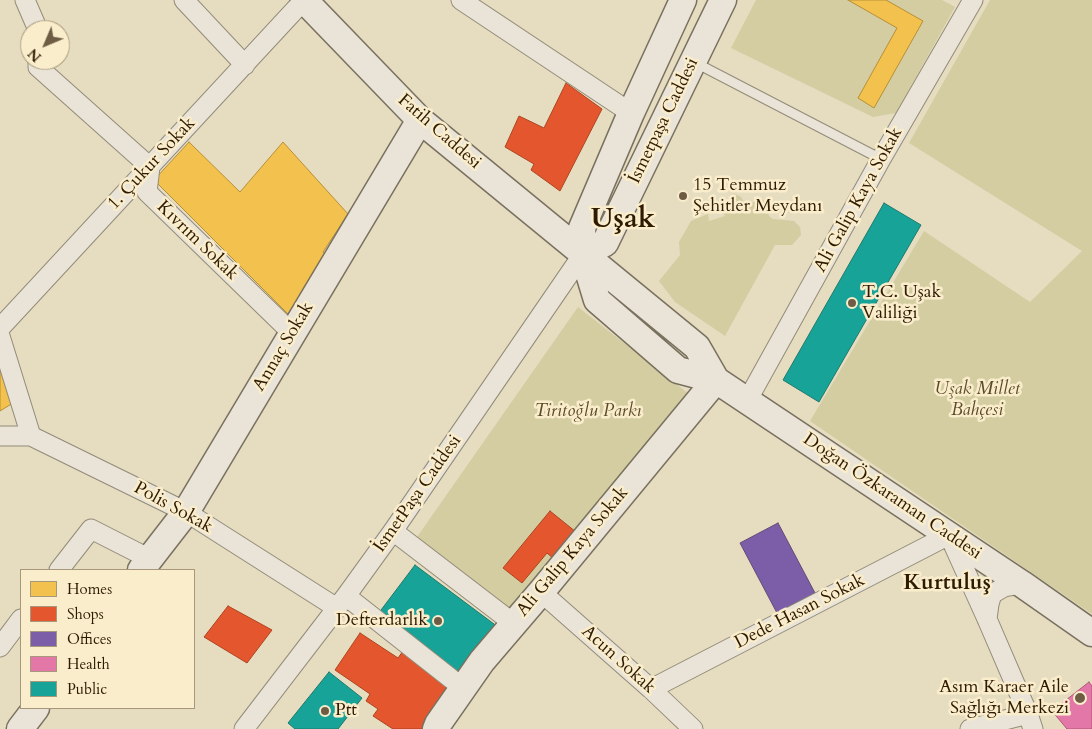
<!DOCTYPE html>
<html>
<head>
<meta charset="utf-8">
<style>
  body { margin:0 }
  #map { position:relative; width:1092px; height:729px; overflow:hidden; background:#e6dcc0; font-family:Cardo,serif }
  canvas { display:block }
  .legend { position:absolute; left:20px; top:569px; width:175px; height:140px; box-sizing:border-box; background:#f9edcc; border:1px solid #a8987b; margin:0; padding:6px 9px; list-style:none; font-size:15px; color:#2e1901 }
  .legend li { display:flex; align-items:center; gap:10px; height:25px }
  .legend b { width:25px; border:1px solid #a8987b }
  .north { position:absolute; left:20px; top:20px; width:50px; height:50px; box-sizing:border-box; background:#f9edcc; border:1px solid #a8987b; border-radius:50%; rotate:225deg; font-size:14px; font-weight:700; line-height:20px; text-align:center; color:#2e1901 }
  .north::after { content:''; display:block; margin:auto; width:18px; height:22px; background:#6e5d44; clip-path:polygon(50% 0,100% 100%,50% 72%,0 100%) }
</style>
</head>
<body>
<div id="map">
<canvas width="1092" height="729"></canvas>
<ul class="legend">
<li><b style="height:14px;background:#f2c14e"></b>Homes</li>
<li><b style="height:14px;background:#e4572e"></b>Shops</li>
<li><b style="height:14px;background:#7b5ea7"></b>Offices</li>
<li><b style="height:14px;background:#e377a8"></b>Health</li>
<li><b style="height:14px;background:#17a398"></b>Public</li>
</ul>
<div class="north">N</div>
</div>
<script>
const ctx = document.querySelector('canvas').getContext('2d');
ctx.lineJoin = 'round';
function fillPath(path, color) { ctx.fillStyle = color; ctx.fill(path, 'evenodd'); }
const shape = rows => new Path2D(rows.map(r => 'M' + r).join(''));
function stroke(path, color, width, dash) { ctx.strokeStyle = color; ctx.lineWidth = width; ctx.lineCap = dash ? 'butt' : 'round'; ctx.setLineDash(dash || []); ctx.stroke(path); }
function label(font, color, halo, rows, align = 'center') {
  ctx.font = font + ' Cardo,serif'; ctx.lineWidth = 5; ctx.setLineDash([]); ctx.textBaseline = 'middle'; ctx.strokeStyle = halo; ctx.fillStyle = color; for (const [text, x, y, turn = 0] of rows) {
    ctx.save(); ctx.translate(x, y); ctx.rotate((+turn || 0) * Math.PI / 180); ctx.textAlign = isNaN(turn) ? turn : align; if (halo) ctx.strokeText(text, 0, 0); ctx.fillText(text, 0, 0); ctx.restore();
  }
}
fillPath(shape([
  [756,0,942,0,955,7,896,113,873,117,731,48],
  [990,0,1092,0,1092,614,810,421,924,231,1030,302,1082,251,909,143],
  [733,193,741,197,745,204,764,200,769,216,773,219,794,221,800,227,801,235,792,245,775,245,725,336,675,302,659,281,680,255,679,242,691,221,708,214,709,221,725,216,720,209],
  [578,307,689,394,512,615,417,537]
]), '#d3cda1');
const homes = shape([
  [848,0,886,0,923,21,874,108,858,98,897,28,848,0],
  [189,142,240,192,283,142,348,214,323,252,327,255,288,314,154,180,189,142],
  [0,369,13,403,0,411,0,369]
]);
fillPath(homes, '#f2c14e');
stroke(homes, '#b78f37', 1);
const shops = shape([
  [566,83,602,109,560,191,531,170,534,164,505,147,519,116,544,128,566,83],
  [550,511,576,532,554,559,547,553,522,583,503,568,550,511],
  [228,606,272,630,247,663,204,637,228,606],
  [360,633,398,658,403,651,455,686,426,729,393,729,373,716,378,709,366,701,370,694,335,670,360,633]
]);
fillPath(shops, '#e4572e');
stroke(shops, '#ad4420', 1);
const offices = shape([
  [778,523,815,593,777,613,740,543,778,523]
]);
fillPath(offices, '#7b5ea7');
stroke(offices, '#644975', 1);
const health = shape([
  [1089,682,1092,686,1092,729,1067,729,1052,711,1089,682]
]);
fillPath(health, '#e377a8');
stroke(health, '#ad5b76', 1);
const public = shape([
  [884,203,921,225,819,402,783,380,884,203],
  [415,565,498,627,461,677,378,614,415,565],
  [329,672,362,698,338,729,295,729,288,723,329,672]
]);
fillPath(public, '#17a398');
stroke(public, '#1e7a6b', 1);
const lane = shape([
  [694,62,881,159]
]);
const street = shape([
  [25,0,38,30],
  [184,0,245,65],
  [461,0,631,113],
  [38,60,38,67,150,167,147,192,292,333],
  [0,328,304,0],
  [0,336,31,436],
  [747,401,881,159,973,0],
  [0,436,31,436,186,512,337,608],
  [393,531,513,623],
  [59,570,91,529,150,559],
  [541,592,651,689,693,729],
  [346,596,463,688],
  [987,619,989,604,992,594,1004,587,1022,584],
  [0,647,21,619],
  [651,689,949,535,987,619,1028,714,1033,729],
  [244,729,346,596,393,531,583,254],
  [970,729,1028,714]
]);
const secondary = shape([
  [304,0,420,120,697,347,716,380],
  [683,0,631,113,582,228,583,254,597,300,678,370,716,380,1022,584,1092,633],
  [583,254,605,243,723,0],
  [141,570,186,512,420,120],
  [20,729,36,708],
  [436,729,438,724,482,661,541,592,716,380]
]);
stroke(lane, '#938b78', 11);
stroke(street, '#938b78', 21);
stroke(secondary, '#79705f', 29);
stroke(lane, '#e9e4d7', 9);
stroke(street, '#e9e4d7', 19);
stroke(secondary, '#e9e4d7', 26);
for (const [x, y, r, color] of [
  [683,196,5,"#6e5d44"],
  [852,303,5,"#6e5d44"],
  [438,621,5,"#6e5d44"],
  [1080,698,6,"#6e5d44"],
  [325,711,5,"#6e5d44"]
]) { const dot = new Path2D(); dot.arc(x, y, r, 0, 2 * Math.PI); ctx.fillStyle = color; ctx.fill(dot); stroke(dot, '#f9edcc', 2); }
label('18px', '#2e1901', '#f9edcc', [
  ["İsmetpaşa Caddesi",664,121,-64],
  ["Fatih Caddesi",439,132,41],
  ["1. Çukur Sokak",152,164,-47],
  ["Ali Galip Kaya Sokak",859,200,-61],
  ["Kıvrım Sokak",197,241,44],
  ["Annaç Sokak",284,347,-59],
  ["İsmetPaşa Caddesi",418,494,-55],
  ["Doğan Özkaraman Caddesi",892,497,34],
  ["Polis Sokak",173,508,29],
  ["Ali Galip Kaya Sokak",573,552,-50],
  ["Dede Hasan Sokak",800,612,-27],
  ["Acun Sokak",618,660,42]
]);
label('18px', '#2e1901', '#f9edcc', [
  ["15 Temmuz",693,186],
  ["Şehitler Meydanı",693,207],
  ["T.C. Uşak",862,293],
  ["Valiliği",862,314],
  ["Defterdarlık",428,621,"right"],
  ["Asım Karaer Aile",1069,688,"right"],
  ["Sağlığı Merkezi",1069,709,"right"],
  ["Ptt",335,711]
], 'left');
label('italic 18px', '#5b4b29', '#f9edcc', [
  ["Uşak Millet",977,390],
  ["Bahçesi",977,411],
  ["Tiritoğlu Parkı",588,412]
]);
label('bold 22px', '#2e1901', '#f9edcc', [
  ["Kurtuluş",947,584]
]);
label('bold 28px', '#2e1901', '#f9edcc', [
  ["Uşak",623,221]
]);
</script>
</body>
</html>
